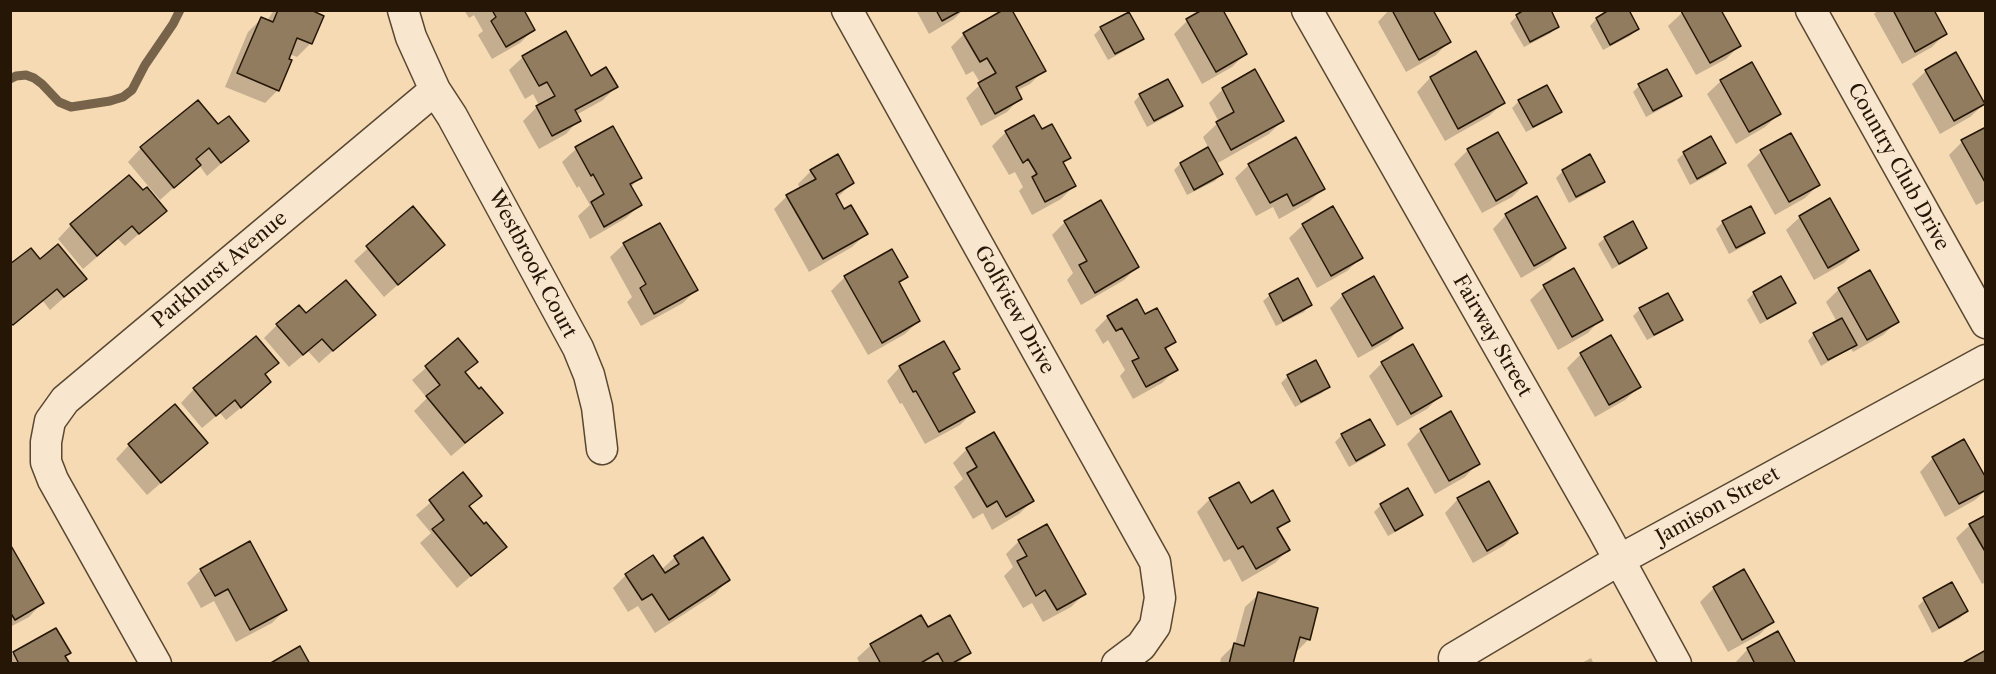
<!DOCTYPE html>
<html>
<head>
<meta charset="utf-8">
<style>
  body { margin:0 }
  #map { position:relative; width:1996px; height:674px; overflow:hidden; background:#f5dab3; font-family:"Libre Caslon Text",serif }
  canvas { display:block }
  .frame { position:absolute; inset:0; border:12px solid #251606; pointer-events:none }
</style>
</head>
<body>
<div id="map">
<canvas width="1996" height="674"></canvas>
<div class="frame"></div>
</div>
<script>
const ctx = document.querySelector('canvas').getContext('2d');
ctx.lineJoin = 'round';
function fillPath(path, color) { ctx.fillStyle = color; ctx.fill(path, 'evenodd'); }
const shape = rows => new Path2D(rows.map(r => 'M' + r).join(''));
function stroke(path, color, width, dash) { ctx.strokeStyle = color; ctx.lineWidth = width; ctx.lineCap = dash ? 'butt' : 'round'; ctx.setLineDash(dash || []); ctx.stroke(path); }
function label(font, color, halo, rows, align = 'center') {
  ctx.font = font + ' "Libre Caslon Text",serif'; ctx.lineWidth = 6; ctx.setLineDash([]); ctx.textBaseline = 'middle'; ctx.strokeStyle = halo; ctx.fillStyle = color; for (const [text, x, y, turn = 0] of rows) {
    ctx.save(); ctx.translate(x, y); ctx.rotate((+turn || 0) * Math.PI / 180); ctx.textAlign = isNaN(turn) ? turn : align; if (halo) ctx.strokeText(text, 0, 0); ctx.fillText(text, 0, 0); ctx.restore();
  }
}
fillPath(shape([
  [274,10,307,10,311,43,297,57,289,54,278,90,265,103,225,87,248,32,261,19,267,21],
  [464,10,522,10,533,30,520,43,492,59,478,35,483,31,474,15,469,18],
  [916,10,963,10,954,19,929,34],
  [1389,10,1432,10,1449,42,1436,55,1406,72,1378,22],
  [1612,10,1637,29,1630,36,1603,50,1590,26,1596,19],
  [1685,10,1720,10,1739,46,1726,59,1696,75,1668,26],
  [1878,10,1932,10,1945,34,1932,47,1902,64,1874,14],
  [1517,16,1557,26,1551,33,1524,47,1510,23],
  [1187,21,1245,54,1232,67,1202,84,1174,34],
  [1101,28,1142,39,1135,45,1108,60,1094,35],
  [964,34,1044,70,1030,84,1016,91,1020,98,1007,112,981,126,966,98,981,84,973,71,966,75,951,47],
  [1475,54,1503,103,1489,116,1445,141,1417,92,1430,78],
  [523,57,591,78,616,87,603,100,576,115,579,120,566,134,539,149,523,121,539,105,533,94,525,99,509,70],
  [1255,71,1282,121,1269,134,1216,164,1221,174,1215,181,1187,195,1174,170,1180,164,1209,149,1203,137,1219,122,1209,103,1223,89],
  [1926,71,1984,104,1970,117,1940,134,1912,84],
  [1721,81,1779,114,1765,127,1736,144,1707,94],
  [1639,86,1680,96,1674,102,1646,117,1633,92],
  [1140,95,1181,106,1175,112,1147,127,1134,102],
  [1519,101,1560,111,1553,118,1526,132,1512,108],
  [197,102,218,126,247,141,207,176,199,165,160,200,128,162,141,148],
  [1034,117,1042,131,1069,157,1062,164,1074,186,1061,199,1032,215,1019,191,1023,187,1015,172,1009,175,992,146,1006,132],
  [612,128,640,177,630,188,640,205,626,218,590,239,578,216,590,205,579,186,577,188,562,162,576,149],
  [1986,129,1986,200,1976,205,1949,155,1962,142],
  [1791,135,1819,184,1805,198,1775,215,1747,165,1761,152],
  [1711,138,1724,163,1718,170,1690,185,1677,160,1684,153],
  [1468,150,1526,183,1512,197,1482,213,1454,164],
  [1249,165,1323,189,1309,202,1279,219,1273,207,1256,216,1235,178],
  [811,171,852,183,837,198,844,211,866,234,852,247,809,272,774,209,787,196,800,189,798,184],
  [1563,171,1603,182,1597,188,1569,203,1556,178],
  [412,208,443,245,384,297,354,261],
  [1750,208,1763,232,1757,239,1729,254,1716,229,1723,222],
  [165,211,125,246,118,239,83,269,58,239,71,225],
  [1506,215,1564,248,1550,261,1521,278,1493,229],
  [1800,217,1857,250,1844,263,1814,280,1786,230],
  [1065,222,1137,267,1124,280,1081,305,1067,280,1073,273,1052,235],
  [1303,225,1361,258,1347,271,1317,288,1289,238],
  [1605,238,1646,248,1639,254,1612,269,1598,244],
  [624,244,696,290,683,303,641,326,627,302,632,297,610,257],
  [892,251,906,276,898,285,919,321,905,334,868,355,831,291,845,277],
  [39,261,85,279,50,310,43,301,10,327,10,266],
  [1573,270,1601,319,1588,333,1558,350,1530,300,1544,287],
  [1781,278,1794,303,1788,309,1760,324,1747,300,1754,293],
  [1839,289,1897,322,1883,335,1853,352,1851,348,1821,366,1808,341,1814,334,1837,322,1826,302],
  [1270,295,1310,305,1304,312,1276,326,1263,301],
  [1343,295,1401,328,1388,341,1358,358,1330,308],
  [1640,309,1681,319,1674,326,1647,340,1633,316],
  [306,315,374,315,319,363,308,351,289,367,264,338,277,325],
  [1144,316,1174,342,1165,351,1176,369,1162,383,1133,399,1120,376,1125,370,1108,340,1103,344,1095,330,1108,317],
  [256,338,277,363,264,375,256,395,226,420,220,413,202,428,181,403,194,389],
  [458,340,476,361,464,373,501,413,487,426,451,456,414,411,427,398,412,380],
  [1581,354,1639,387,1625,400,1595,417,1567,368],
  [1382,363,1440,396,1427,409,1397,426,1369,376],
  [900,367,958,369,952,374,973,412,960,425,925,444,902,403,900,404,887,381],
  [1288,376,1328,386,1322,393,1295,407,1281,383],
  [1450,413,1478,463,1465,477,1435,494,1407,444,1420,431],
  [1342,435,1383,445,1376,452,1349,467,1335,442],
  [129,445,192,456,147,495,116,459],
  [967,449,1032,501,1019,514,992,530,983,513,973,519,954,487,963,479,953,463],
  [1933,458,1986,490,1975,500,1945,517,1920,472],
  [463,475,480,496,468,508,505,547,457,588,420,543,431,533,416,515],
  [1408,490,1421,515,1415,521,1388,536,1374,512,1381,505],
  [1210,499,1250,505,1288,520,1277,531,1288,550,1275,563,1242,582,1230,559,1224,562,1197,512],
  [1458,499,1517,533,1503,546,1473,563,1445,513],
  [1986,516,1986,582,1982,584,1956,538,1970,525],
  [1019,541,1084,594,1071,607,1043,622,1032,603,1023,608,1004,576,1013,567,1006,554],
  [10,547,42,603,29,617,10,627],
  [675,557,728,580,715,594,655,633,638,606,628,612,613,588,626,575,661,570],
  [201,570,286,609,272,623,236,642,214,601,201,608,187,583],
  [1714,588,1772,622,1759,635,1728,652,1700,602],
  [1259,594,1309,639,1295,653,1292,664,1220,664,1221,658,1235,644,1245,607],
  [1924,600,1966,611,1960,618,1932,633,1918,606],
  [56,630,69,653,64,657,68,664,10,664,10,656,13,654],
  [1778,633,1795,664,1734,664,1747,650],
  [871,645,969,652,958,664,860,664,857,658],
  [1591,658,1594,664,1580,664]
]), '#0003');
stroke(shape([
  [10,79,16,76,26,75,34,78,42,84,59,102,71,107,110,101,123,97,132,90,145,65,173,24,180,10]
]), '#77634a', 9);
const building = shape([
  [278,10,311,10,324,16,312,44,297,38,289,59,292,60,279,91,237,73,261,17,273,22,278,10],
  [492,10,524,10,535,30,506,47,491,21,496,17,492,10],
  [936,10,962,10,942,21,936,10],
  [1003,10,1012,10,1046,71,1016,87,1022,99,995,114,978,83,996,73,987,58,980,62,963,33,1003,10],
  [1202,10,1223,10,1247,54,1216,72,1186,19,1202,10],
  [1392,10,1433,10,1451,42,1419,60,1392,10],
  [1524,10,1551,10,1559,27,1530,42,1516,15,1524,10],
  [1609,10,1629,10,1639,29,1610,45,1596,18,1609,10],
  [1721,10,1741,46,1710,63,1681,11,1721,10],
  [1893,10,1934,10,1947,34,1915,52,1893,10],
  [1129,12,1144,39,1115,54,1100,27,1129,12],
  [566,31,591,76,606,67,618,87,575,110,581,121,552,136,536,106,555,96,547,82,539,86,522,56,566,31],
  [1476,51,1505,103,1458,129,1430,77,1476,51],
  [1956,52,1985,104,1954,121,1925,70,1956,52],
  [1752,62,1781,114,1749,132,1720,80,1752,62],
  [1255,69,1284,121,1231,150,1216,122,1234,112,1222,88,1255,69],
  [1667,69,1682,96,1653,111,1638,84,1667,69],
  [1168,79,1183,106,1154,121,1139,94,1168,79],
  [1547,85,1562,112,1533,127,1518,100,1547,85],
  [198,100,218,124,229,116,249,141,221,163,209,148,196,159,201,165,174,188,140,147,198,100],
  [1034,115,1042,129,1052,124,1071,158,1063,162,1076,186,1045,202,1032,177,1037,174,1028,159,1023,163,1005,131,1034,115],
  [613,126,642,178,630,184,642,205,604,227,591,202,604,194,593,174,591,176,575,147,613,126],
  [1986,127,1986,184,1961,140,1986,127],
  [1498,132,1527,183,1496,201,1467,149,1498,132],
  [1791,133,1820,185,1789,202,1760,150,1791,133],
  [1711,136,1726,163,1697,179,1683,152,1711,136],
  [1296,137,1325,189,1293,206,1287,194,1270,203,1248,164,1296,137],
  [1208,147,1223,174,1194,190,1180,163,1208,147],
  [838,154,854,183,836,194,844,209,851,205,868,234,823,259,786,195,816,179,810,170,838,154],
  [1590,154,1605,182,1576,197,1562,170,1590,154],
  [129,175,143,190,147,187,167,211,139,234,132,226,97,256,70,224,129,175],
  [1537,196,1566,248,1534,266,1505,214,1537,196],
  [1830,198,1859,250,1828,268,1799,216,1830,198],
  [1101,200,1139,267,1095,293,1079,265,1087,261,1064,221,1101,200],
  [413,206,445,245,398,285,366,246,413,206],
  [1333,206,1363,258,1331,276,1302,224,1333,206],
  [1751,206,1765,233,1736,248,1722,221,1751,206],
  [1633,221,1647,248,1619,264,1604,237,1633,221],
  [660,223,698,290,654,314,640,288,646,284,623,243,660,223],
  [58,244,87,279,64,297,57,289,13,325,10,323,10,264,31,248,40,259,58,244],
  [892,249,908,277,899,282,920,321,882,343,844,276,892,249],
  [1574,268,1603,320,1572,337,1543,285,1574,268],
  [1870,270,1899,322,1867,340,1838,288,1870,270],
  [1374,276,1403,328,1372,346,1342,294,1374,276],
  [1781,276,1796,303,1767,319,1753,292,1781,276],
  [1298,278,1312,305,1283,321,1269,294,1298,278],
  [346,280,376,315,333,351,322,339,303,355,276,324,299,305,306,313,346,280],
  [1668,293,1683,320,1654,335,1639,308,1668,293],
  [1137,299,1145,314,1157,308,1176,342,1165,348,1178,370,1146,387,1132,361,1139,358,1122,328,1116,331,1107,316,1137,299],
  [1842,318,1857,345,1828,360,1813,333,1842,318],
  [1611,335,1641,387,1609,405,1580,353,1611,335],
  [256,336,279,363,265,374,271,382,241,408,235,400,216,416,193,388,256,336],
  [458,338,478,362,465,372,479,389,481,387,503,413,465,443,426,396,440,385,425,366,458,338],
  [944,341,960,369,953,373,975,412,939,432,916,391,913,392,899,366,944,341],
  [1413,344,1442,396,1411,414,1381,362,1413,344],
  [1316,360,1330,387,1301,402,1287,375,1316,360],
  [175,404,208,443,161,483,128,444,175,404],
  [1451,411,1480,464,1449,481,1420,429,1451,411],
  [1370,419,1385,445,1356,461,1341,434,1370,419],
  [994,432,1034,501,1006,517,997,501,987,507,967,473,977,467,966,448,994,432],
  [1964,439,1986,478,1986,490,1959,504,1932,457,1964,439],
  [463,472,482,496,469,506,484,524,486,522,507,547,471,576,432,529,444,520,429,500,463,472],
  [1489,481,1518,533,1487,551,1457,498,1489,481],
  [1239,482,1251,503,1273,490,1290,521,1277,528,1290,550,1256,569,1243,546,1238,549,1209,498,1239,482],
  [1408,488,1423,515,1395,531,1380,504,1408,488],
  [1986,515,1986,553,1969,524,1986,515],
  [1047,524,1086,594,1057,610,1045,590,1036,596,1017,561,1027,556,1018,540,1047,524],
  [703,537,730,580,669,620,652,594,642,600,625,574,653,555,665,573,679,564,674,556,703,537],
  [250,541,287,610,250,630,228,589,215,596,200,569,250,541],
  [10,544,44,603,15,620,10,612,10,544],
  [1744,569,1774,622,1742,640,1713,587,1744,569],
  [1952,582,1968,611,1939,628,1923,598,1952,582],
  [1258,592,1318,608,1310,640,1300,637,1293,664,1229,664,1234,643,1244,646,1258,592],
  [921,615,928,627,950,615,971,653,951,664,944,664,938,653,919,664,881,664,870,644,921,615],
  [56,628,71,653,65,656,70,664,19,664,13,652,56,628],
  [1778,631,1796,664,1755,664,1747,648,1778,631],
  [300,646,310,664,269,664,300,646],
  [1986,650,1986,664,1961,664,1986,650]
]);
fillPath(building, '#917c60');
stroke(building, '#251606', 1.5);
const minor = shape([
  [403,10,411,37,435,90,452,116,578,348,589,375,597,407,602,449],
  [847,10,1155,562,1160,598,1155,626,1141,646,1117,664],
  [1307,10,1603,530,1676,664],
  [1811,10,1986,323],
  [1454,658,1619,560,1986,360],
  [156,664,53,480,46,462,46,442,50,421,65,400,435,90]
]);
stroke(minor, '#594731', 33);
stroke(minor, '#f8e7ce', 30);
label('20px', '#251606', '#f8e7ce', [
  ["Country Club Drive",1898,167,61],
  ["Westbrook Court",532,264,62],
  ["Parkhurst Avenue",220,270,-40],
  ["Golfview Drive",1014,310,61],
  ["Fairway Street",1492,336,60],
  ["Jamison Street",1718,506,-29]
]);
</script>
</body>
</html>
